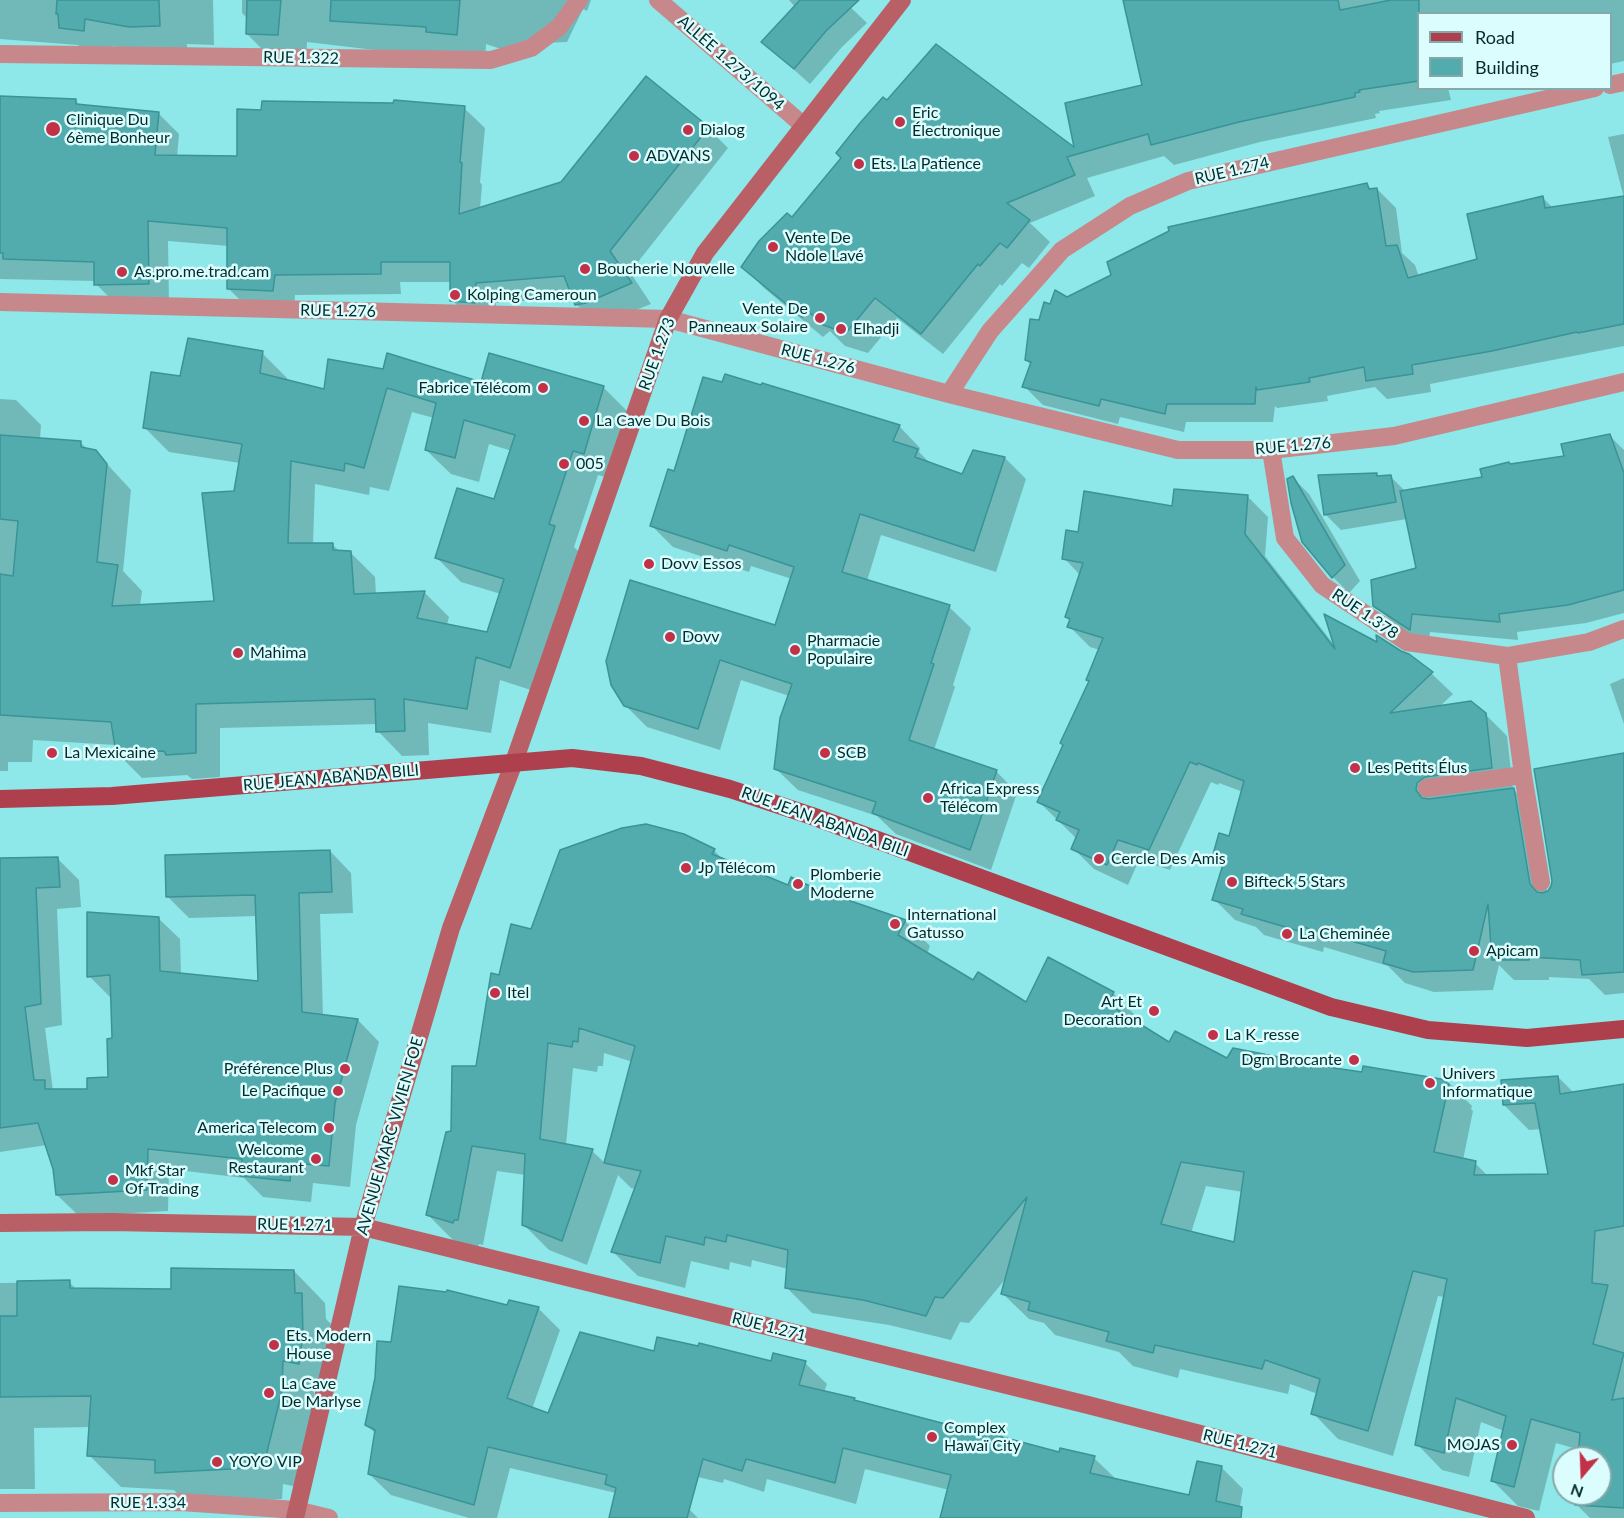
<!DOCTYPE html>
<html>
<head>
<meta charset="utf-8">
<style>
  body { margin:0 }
  #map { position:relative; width:1624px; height:1518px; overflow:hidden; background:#8ee7e8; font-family:Lato,sans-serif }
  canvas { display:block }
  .legend { position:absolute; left:1417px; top:12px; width:195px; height:78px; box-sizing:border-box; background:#dcfdfe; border:2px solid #85a9aa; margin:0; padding:8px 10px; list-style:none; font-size:18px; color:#032b2c }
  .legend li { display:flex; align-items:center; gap:12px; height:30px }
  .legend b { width:30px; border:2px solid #85a9aa }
  .north { position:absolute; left:1552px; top:1446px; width:60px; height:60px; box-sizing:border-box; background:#dcfdfe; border:2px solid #85a9aa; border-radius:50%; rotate:199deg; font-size:16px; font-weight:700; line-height:24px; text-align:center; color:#032b2c }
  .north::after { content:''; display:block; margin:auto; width:21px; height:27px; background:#c23148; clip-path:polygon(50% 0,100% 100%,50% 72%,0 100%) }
</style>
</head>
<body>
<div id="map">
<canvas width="1624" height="1518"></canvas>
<ul class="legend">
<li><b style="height:8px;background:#ae3f4c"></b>Road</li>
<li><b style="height:16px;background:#52abad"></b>Building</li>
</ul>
<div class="north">N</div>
</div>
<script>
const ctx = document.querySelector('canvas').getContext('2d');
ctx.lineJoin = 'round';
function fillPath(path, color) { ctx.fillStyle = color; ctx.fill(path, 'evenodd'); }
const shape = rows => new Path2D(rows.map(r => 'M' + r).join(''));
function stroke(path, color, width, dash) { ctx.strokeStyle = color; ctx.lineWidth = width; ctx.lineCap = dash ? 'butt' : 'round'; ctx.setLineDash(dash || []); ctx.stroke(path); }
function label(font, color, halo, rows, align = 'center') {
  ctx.font = font + ' Lato,sans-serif'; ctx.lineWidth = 5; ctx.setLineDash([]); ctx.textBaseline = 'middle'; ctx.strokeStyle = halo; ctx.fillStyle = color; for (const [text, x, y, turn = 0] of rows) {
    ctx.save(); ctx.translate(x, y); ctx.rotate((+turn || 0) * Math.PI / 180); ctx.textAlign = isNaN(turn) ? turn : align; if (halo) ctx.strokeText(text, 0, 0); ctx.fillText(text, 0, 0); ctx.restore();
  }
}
fillPath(shape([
  [0,0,213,0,214,45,187,44,187,53,158,54,112,46,111,58,88,56,78,45,0,39],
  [242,0,591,0,587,11,583,9,567,42,542,43,541,48,498,48,486,44,485,63,307,42,306,63,275,62,247,34,248,19,242,13],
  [789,0,843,0,867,23,842,47,810,84,763,42,795,7],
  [1124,0,1624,0,1624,61,1610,64,1610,14,1418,14,1418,88,1448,88,1451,100,1379,111,1380,113,1375,114,1376,118,1260,142,1174,165,1164,156,1087,178,1095,196,1030,223,1050,242,1029,268,1022,263,1002,286,1000,284,943,354,897,318,868,353,845,346,830,331,823,337,764,288,743,267,793,219,1077,151,1143,86],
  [0,97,75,100,81,106,159,114,179,134,177,157,238,157,464,108,485,128,480,182,482,185,480,209,562,184,708,128,728,148,630,272,651,304,598,325,577,305,574,297,496,303,495,323,473,321,452,300,452,282,400,282,401,294,295,295,294,311,249,309,228,288,229,246,168,241,169,304,116,304,96,284,96,281,0,279],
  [1624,134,1624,346,1430,384,1431,392,1387,399,1375,387,1327,396,1328,401,1277,408,1275,406,1273,422,1186,422,1184,432,1120,417,1118,424,1043,405,1024,386,1031,365,1026,360,1040,322,1050,306,1366,184,1372,190,1377,189,1396,208,1402,253,1415,265,1419,277,1479,260,1543,198,1553,208,1624,198,1608,137],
  [262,353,287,378,287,381,325,391,384,371,482,384,603,387,628,412,609,478,598,475,574,547,579,552,534,691,500,680,491,733,428,723,429,755,402,756,378,731,377,724,220,728,220,777,192,779,187,775,142,778,117,753,116,745,33,740,32,762,8,762,8,771,0,771,0,399,16,400,41,425,40,439,80,442,88,450,95,451,131,490,123,571,142,591,140,606,215,603,240,463,169,452,144,427,181,377],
  [412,412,434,418,426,450,451,474,479,482,489,444,512,451,495,501,437,558,461,582,501,594,488,633,447,625,449,617,425,593,376,595,375,577,350,552,340,552,332,544,313,544,315,484,369,495,370,487,389,491],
  [899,426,920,448,919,452,932,465,963,476,1005,458,1026,479,996,572,881,535,867,581,949,607,971,628,953,685,955,687,934,750,996,771,1017,793,991,870,896,834,877,816,798,790,776,769,789,696,741,680,720,750,647,727,625,705,776,627,792,579,751,566,749,572,673,547,651,525,675,473],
  [1610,436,1624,450,1624,613,1586,623,1517,632,1518,640,1430,632,1428,647,1394,624,1375,605,1418,570,1407,519,1341,530,1325,514,1376,474,1380,478,1391,477,1406,492,1483,478,1511,466,1566,458],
  [1293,478,1309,494,1360,581,1349,593,1333,577],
  [1247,496,1268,517,1265,556,1335,646,1378,644,1408,655,1432,674,1453,694,1439,707,1485,714,1507,736,1513,789,1534,810,1548,895,1624,755,1624,993,1605,995,1589,979,1549,977,1549,980,1514,980,1499,965,1493,990,1434,992,1405,983,1388,966,1324,947,1323,952,1264,935,1256,927,1235,920,1214,899,1223,867,1214,857,1230,837,1243,792,1219,783,1218,785,1211,782,1170,870,1139,860,1128,885,1094,869,1073,848,1077,839,1039,802,1091,682,1100,650,1090,647,1069,626,1071,621,1067,617,1080,575,1064,558,1079,534,1173,507],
  [1624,678,1624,724,1610,684],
  [714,850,723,860,788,887,815,890,905,921,930,946,927,954,973,982,1026,1004,1113,993,1138,1018,1136,1023,1170,1045,1228,1060,1447,1081,1472,1106,1471,1109,1473,1111,1463,1160,1475,1163,1489,1177,1550,1175,1542,1129,1529,1130,1504,1105,1558,1077,1574,1093,1624,1085,1624,1518,1590,1518,1577,1505,1577,1494,1600,1494,1600,1458,1580,1458,1580,1450,1556,1443,1539,1511,1518,1506,1493,1481,1504,1431,1481,1422,1469,1477,1442,1470,1417,1444,1445,1297,1438,1296,1393,1456,1338,1439,1313,1413,1318,1394,1290,1384,1288,1394,1180,1369,1178,1378,1133,1366,1119,1352,1055,1335,1044,1323,1029,1319,1003,1294,1008,1276,969,1323,960,1322,951,1340,889,1325,812,1313,786,1287,788,1269,752,1260,751,1267,730,1262,729,1270,691,1261,685,1288,638,1276,612,1251,636,1189,631,1188,618,1175,587,1265,549,1250,523,1224,526,1175,497,1171,483,1245,479,1244,478,1248,453,1240,428,1215,452,1132,477,1067,500,976,531,931],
  [604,1053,633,1062,605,1163,592,1151,566,1145,573,1068,597,1072,598,1066,603,1066],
  [1206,1186,1243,1192,1236,1244,1191,1233],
  [330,851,351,873,353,913,320,914,323,1016,358,1020,379,1042,356,1125,350,1187,313,1183,311,1202,263,1197,244,1178,169,1169,168,1211,79,1216,57,1195,55,1169,47,1145,0,1152,0,859,58,859,79,880,81,907,57,909,62,1025,45,1028,53,1091,89,1090,110,1079,113,1040,112,997,110,997,89,976,158,918,180,939,181,975,260,983,257,916,189,918,168,897],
  [294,1271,325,1303,326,1319,333,1326,331,1394,314,1392,313,1423,298,1487,283,1484,282,1499,188,1504,174,1490,121,1487,89,1455,91,1427,34,1428,35,1489,0,1489,0,1283,69,1282,77,1290,172,1290],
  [508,1307,538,1308,560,1330,532,1409,549,1415,655,1353,773,1362,805,1363,827,1384,824,1392,1060,1453,1094,1458,1116,1479,1190,1497,1198,1463,1222,1468,1243,1489,1238,1518,941,1518,949,1490,865,1469,856,1504,767,1479,764,1492,724,1479,723,1483,681,1473,689,1509,698,1518,610,1518,616,1493,510,1468,497,1518,469,1518,391,1495,369,1474,376,1434,367,1425,392,1344]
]), '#0003');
const building = shape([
  [57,0,159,0,160,26,129,27,85,19,84,31,59,28,58,14,56,14,57,0],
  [247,0,281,0,278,35,246,34,247,0],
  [331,0,460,0,457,35,426,32,426,27,330,21,331,0],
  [800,0,859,0,826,31,794,69,761,42,800,0],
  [1123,0,1338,0,1340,10,1391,0,1419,0,1419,81,1359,90,1360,92,1355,93,1355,97,1239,122,1151,145,1148,134,1067,157,1075,175,1007,203,1030,220,1007,248,1000,243,980,266,978,264,921,334,875,298,846,333,823,325,808,311,802,317,741,267,759,241,787,213,792,217,841,158,836,153,860,123,883,97,887,100,936,44,1074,147,1065,103,1142,85,1123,0],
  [646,76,709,127,610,251,632,283,586,303,575,305,564,276,476,283,475,303,450,301,450,262,381,262,381,274,275,275,273,291,227,289,227,228,148,221,149,284,94,285,94,262,3,259,3,253,0,253,0,96,76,99,76,104,159,112,155,155,237,156,237,109,261,110,262,101,393,103,394,100,465,106,460,162,462,163,459,214,561,182,646,76],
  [1367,183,1369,189,1377,188,1386,246,1397,245,1408,278,1477,259,1467,214,1543,196,1545,208,1624,196,1624,324,1578,333,1577,332,1492,351,1412,365,1413,374,1366,381,1364,367,1309,378,1310,382,1257,390,1256,387,1255,404,1167,404,1165,414,1101,399,1099,406,1022,387,1031,362,1025,360,1030,319,1039,320,1044,302,1050,304,1055,290,1067,297,1111,275,1107,262,1169,231,1168,227,1367,183],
  [188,338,263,351,260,373,324,389,328,359,383,369,387,353,481,382,489,353,604,386,584,454,573,451,549,524,555,526,510,668,476,657,467,709,404,699,405,731,376,732,375,699,196,704,196,753,166,755,164,751,116,753,111,722,0,715,0,574,13,576,18,521,0,519,0,435,81,441,81,447,96,450,107,464,97,562,118,565,112,606,214,601,202,493,234,491,242,444,143,428,151,372,180,376,188,338],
  [387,388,436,403,425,450,455,458,464,420,515,435,494,499,457,488,435,558,504,579,487,632,417,618,425,591,354,594,351,551,333,550,333,543,288,543,291,461,344,471,345,463,364,468,387,388],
  [725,374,761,385,762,383,900,425,893,441,918,449,915,457,962,474,973,450,1005,457,974,551,860,514,842,572,950,605,931,663,934,664,909,740,997,770,970,850,872,813,876,802,774,769,780,718,792,684,720,660,698,729,624,706,611,685,606,661,630,580,775,625,794,567,729,545,727,551,650,526,668,469,674,471,703,377,722,382,725,374],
  [1610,434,1624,473,1624,590,1568,605,1499,614,1500,622,1412,614,1410,630,1373,606,1371,580,1416,568,1400,491,1482,477,1480,469,1509,462,1510,464,1564,456,1561,444,1610,434],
  [1377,473,1377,476,1391,475,1396,502,1324,515,1318,475,1377,473],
  [1293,476,1345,565,1332,578,1302,542,1291,503,1287,479,1293,476],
  [1174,489,1248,495,1245,534,1335,649,1324,614,1377,642,1376,635,1401,651,1409,654,1433,672,1390,713,1471,701,1486,713,1492,768,1425,777,1417,783,1416,790,1422,798,1429,799,1514,788,1530,884,1537,892,1542,893,1548,891,1551,886,1552,881,1534,769,1624,753,1624,972,1582,975,1580,960,1529,957,1529,960,1492,960,1488,904,1473,970,1413,972,1383,963,1386,951,1303,927,1302,932,1241,914,1243,909,1212,900,1224,861,1212,858,1219,833,1229,836,1244,781,1198,763,1197,765,1190,762,1149,850,1118,840,1107,865,1071,849,1079,830,1056,820,1060,812,1037,802,1063,745,1060,743,1089,681,1086,680,1103,638,1067,627,1070,619,1065,617,1083,563,1062,559,1066,530,1078,532,1084,491,1172,506,1174,489],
  [646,824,684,834,715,849,712,854,788,885,791,877,816,889,906,920,898,935,973,980,978,972,1026,1002,1048,957,1114,992,1108,1004,1169,1042,1175,1031,1227,1058,1233,1048,1334,1068,1362,1072,1363,1066,1447,1080,1446,1085,1449,1084,1434,1152,1476,1161,1474,1175,1548,1174,1535,1103,1503,1105,1501,1080,1558,1076,1560,1094,1624,1084,1624,1226,1595,1231,1592,1283,1608,1285,1593,1344,1624,1353,1612,1400,1624,1398,1624,1508,1575,1505,1576,1494,1600,1494,1600,1458,1578,1458,1580,1433,1531,1419,1514,1487,1491,1481,1506,1416,1456,1398,1444,1453,1415,1445,1447,1279,1413,1271,1368,1431,1311,1414,1320,1379,1265,1360,1262,1369,1155,1345,1153,1353,1106,1341,1109,1332,1028,1310,1030,1302,1001,1294,1027,1197,943,1298,935,1297,926,1316,863,1300,785,1288,788,1250,727,1235,726,1242,705,1237,704,1245,666,1236,660,1263,611,1252,641,1171,604,1163,635,1046,579,1028,578,1042,573,1041,572,1047,548,1043,540,1139,593,1149,562,1241,522,1225,525,1154,472,1146,458,1220,454,1220,453,1223,426,1215,446,1132,451,1131,452,1066,476,1066,491,973,499,975,511,924,531,929,560,850,622,828,646,824],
  [1181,1162,1244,1172,1234,1242,1161,1224,1181,1162],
  [330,850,332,892,299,893,302,1012,358,1019,335,1103,329,1166,292,1163,290,1181,240,1176,242,1159,148,1149,147,1190,56,1195,53,1169,38,1123,0,1128,0,858,58,857,60,887,36,888,41,1004,25,1007,34,1080,45,1080,45,1089,87,1089,87,1078,108,1077,107,1039,112,1038,110,975,87,977,87,912,159,917,160,971,258,981,255,895,166,897,165,855,330,850],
  [171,1268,294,1270,295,1293,302,1293,303,1336,299,1364,283,1361,282,1391,266,1456,251,1453,250,1468,155,1473,155,1460,87,1456,91,1396,0,1397,0,1316,17,1316,17,1281,70,1280,70,1288,171,1289,171,1268],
  [399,1286,446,1292,447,1290,507,1305,509,1300,539,1307,507,1398,548,1413,580,1332,654,1351,657,1337,698,1346,699,1343,771,1361,773,1353,806,1361,799,1385,855,1398,854,1400,976,1432,976,1430,1059,1452,1060,1448,1095,1456,1090,1473,1189,1495,1197,1461,1222,1466,1216,1501,1242,1507,1241,1518,940,1518,951,1475,843,1448,835,1483,746,1459,742,1471,703,1459,687,1518,609,1518,616,1488,605,1484,607,1475,488,1447,474,1505,368,1474,375,1430,365,1425,375,1378,377,1341,391,1342,399,1286]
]);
fillPath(building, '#52abad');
stroke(building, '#399496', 1.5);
stroke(shape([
  [658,0,804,126],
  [0,54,491,60,531,48,559,27,579,0],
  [1610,85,1624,82],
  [0,302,668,319,949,394,1178,450,1271,450,1394,436,1624,382],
  [949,394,990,331,1062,250,1130,206,1188,181,1595,88],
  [1271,450,1285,538,1322,585,1407,642,1507,656,1589,642,1624,629],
  [1507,656,1523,775,1541,882],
  [1427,788,1523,775],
  [0,1503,181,1502,296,1510,329,1518]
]), '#c6888a', 18);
stroke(shape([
  [0,1223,112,1222,363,1227,1088,1405,1526,1518],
  [295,1518,363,1227,451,928,514,762,668,319,705,253,902,0]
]), '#b96066', 18);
stroke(shape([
  [0,799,112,796,572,758,641,766,730,789,812,816,1331,1007,1428,1030,1527,1038,1624,1029]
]), '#ae3f4c', 18);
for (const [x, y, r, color] of [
  [900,122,6,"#c23148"],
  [53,129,8,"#c23148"],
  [688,130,6,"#c23148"],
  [634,156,6,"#c23148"],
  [859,164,6,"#c23148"],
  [773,247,6,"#c23148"],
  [585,269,6,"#c23148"],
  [122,272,6,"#c23148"],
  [455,295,6,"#c23148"],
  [820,318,6,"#c23148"],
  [841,329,6,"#c23148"],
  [543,388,6,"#c23148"],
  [584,421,6,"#c23148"],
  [564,464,6,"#c23148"],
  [649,564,6,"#c23148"],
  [670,637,6,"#c23148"],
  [795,650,6,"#c23148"],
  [238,653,6,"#c23148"],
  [52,753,6,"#c23148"],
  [825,753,6,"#c23148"],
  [1355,768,6,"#c23148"],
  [928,798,6,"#c23148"],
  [1099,859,6,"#c23148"],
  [686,868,6,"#c23148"],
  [1232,882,6,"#c23148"],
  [798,884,6,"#c23148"],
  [895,924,6,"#c23148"],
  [1287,934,6,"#c23148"],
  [1474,951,6,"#c23148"],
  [495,993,6,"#c23148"],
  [1154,1011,6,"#c23148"],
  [1213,1035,6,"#c23148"],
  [1354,1060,6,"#c23148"],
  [345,1069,6,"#c23148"],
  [1430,1083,6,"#c23148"],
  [338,1091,6,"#c23148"],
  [329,1128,6,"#c23148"],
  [316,1159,6,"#c23148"],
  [113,1180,6,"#c23148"],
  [274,1345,6,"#c23148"],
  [269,1393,6,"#c23148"],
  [932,1437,6,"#c23148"],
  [1512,1445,6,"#c23148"],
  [217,1462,6,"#c23148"]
]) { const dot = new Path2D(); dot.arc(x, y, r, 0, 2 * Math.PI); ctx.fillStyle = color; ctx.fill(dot); stroke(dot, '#dcfdfe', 2); }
label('16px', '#032b2c', '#dcfdfe', [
  ["RUE 1.322",301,58,1],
  ["ALLÉE 1.273/1094",731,63,41],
  ["RUE 1.274",1232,171,-13],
  ["RUE 1.276",338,311,1],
  ["RUE 1.273",657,354,-70],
  ["RUE 1.276",818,359,15],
  ["RUE 1.276",1293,446,-5],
  ["RUE 1.378",1365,614,34],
  ["RUE JEAN ABANDA BILI",331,778,-5],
  ["RUE JEAN ABANDA BILI",825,822,20],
  ["AVENUE MARC VIVIEN FOE",390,1136,-74],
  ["RUE 1.271",295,1225,1],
  ["RUE 1.271",769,1327,14],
  ["RUE 1.271",1240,1444,14],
  ["RUE 1.334",148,1503]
]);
label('16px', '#032b2c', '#dcfdfe', [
  ["Eric",912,113],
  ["Électronique",912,131],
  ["Clinique Du",66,120],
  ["6ème Bonheur",66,138],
  ["Dialog",700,130],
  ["ADVANS",646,156],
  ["Ets. La Patience",871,164],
  ["Vente De",785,238],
  ["Ndole Lavé",785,256],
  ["Boucherie Nouvelle",597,269],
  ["As.pro.me.trad.cam",134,272],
  ["Kolping Cameroun",467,295],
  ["Vente De",808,309,"right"],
  ["Panneaux Solaire",808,327,"right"],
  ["Elhadji",853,329],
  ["Fabrice Télécom",531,388,"right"],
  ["La Cave Du Bois",596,421],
  ["005",576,464],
  ["Dovv Essos",661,564],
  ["Dovv",682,637],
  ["Pharmacie",807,641],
  ["Populaire",807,659],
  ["Mahima",250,653],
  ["La Mexicaine",64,753],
  ["SCB",837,753],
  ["Les Petits Élus",1367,768],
  ["Africa Express",940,789],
  ["Télécom",940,807],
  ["Cercle Des Amis",1111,859],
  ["Jp Télécom",698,868],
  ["Plomberie",810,875],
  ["Moderne",810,893],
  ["Bifteck 5 Stars",1244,882],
  ["International",907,915],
  ["Gatusso",907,933],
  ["La Cheminée",1299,934],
  ["Apicam",1486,951],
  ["Itel",507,993],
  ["Art Et",1142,1002,"right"],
  ["Decoration",1142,1020,"right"],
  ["La K_resse",1225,1035],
  ["Dgm Brocante",1342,1060,"right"],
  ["Préférence Plus",333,1069,"right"],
  ["Univers",1442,1074],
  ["Informatique",1442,1092],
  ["Le Pacifique",326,1091,"right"],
  ["America Telecom",317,1128,"right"],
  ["Welcome",304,1150,"right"],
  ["Restaurant",304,1168,"right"],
  ["Mkf Star",125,1171],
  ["Of Trading",125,1189],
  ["Ets. Modern",286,1336],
  ["House",286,1354],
  ["La Cave",281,1384],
  ["De Marlyse",281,1402],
  ["Complex",944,1428],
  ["Hawaï City",944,1446],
  ["MOJAS",1500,1445,"right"],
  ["YOYO VIP",229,1462]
], 'left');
</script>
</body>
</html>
